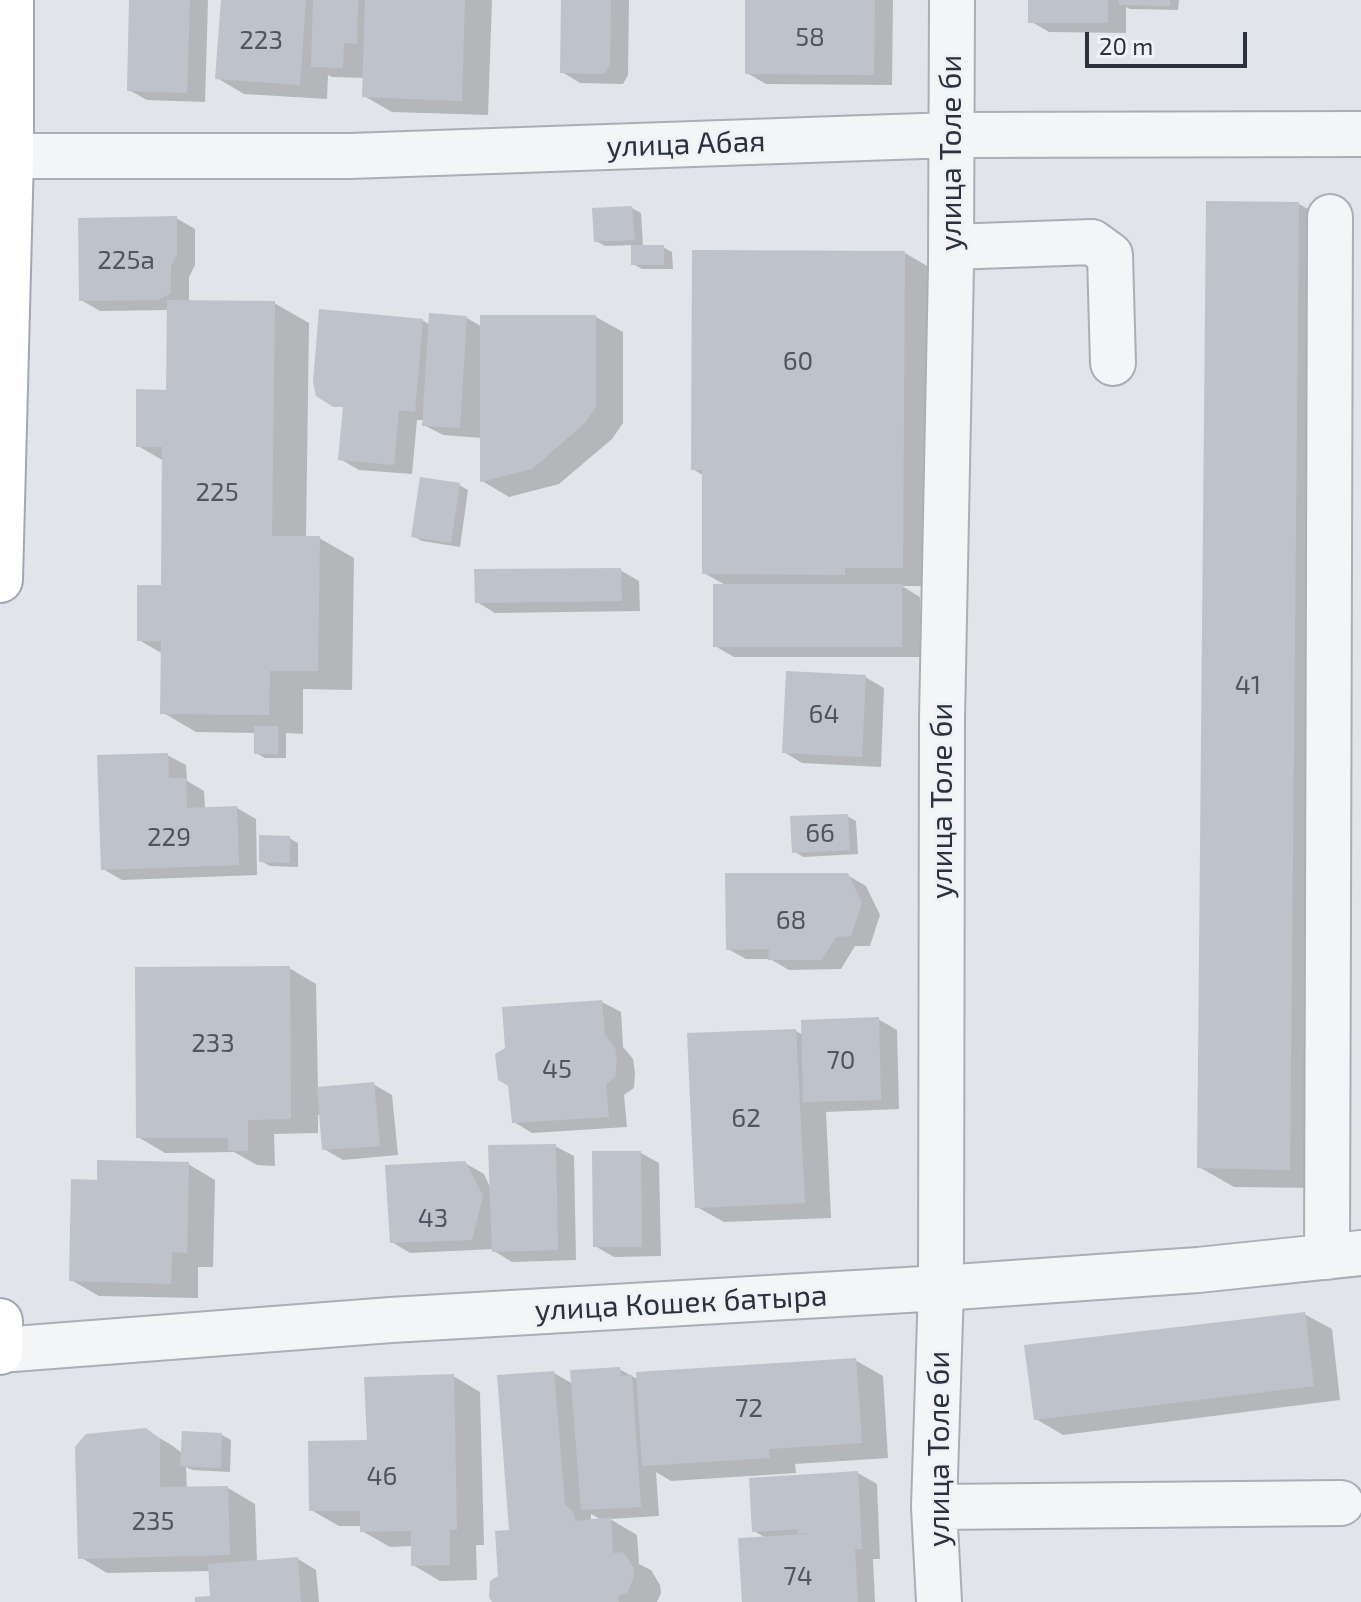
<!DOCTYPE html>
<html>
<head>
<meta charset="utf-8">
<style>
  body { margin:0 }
  #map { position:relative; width:1361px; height:1602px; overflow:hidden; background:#e1e4e9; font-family:"Exo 2",sans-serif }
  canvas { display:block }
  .scale { position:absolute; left:1085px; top:32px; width:162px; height:36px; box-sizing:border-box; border:4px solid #2a313f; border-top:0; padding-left:10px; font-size:24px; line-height:28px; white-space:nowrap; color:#2a313f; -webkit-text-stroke:6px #f0f2f6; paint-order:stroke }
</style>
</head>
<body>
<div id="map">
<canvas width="1361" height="1602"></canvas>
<div class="scale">20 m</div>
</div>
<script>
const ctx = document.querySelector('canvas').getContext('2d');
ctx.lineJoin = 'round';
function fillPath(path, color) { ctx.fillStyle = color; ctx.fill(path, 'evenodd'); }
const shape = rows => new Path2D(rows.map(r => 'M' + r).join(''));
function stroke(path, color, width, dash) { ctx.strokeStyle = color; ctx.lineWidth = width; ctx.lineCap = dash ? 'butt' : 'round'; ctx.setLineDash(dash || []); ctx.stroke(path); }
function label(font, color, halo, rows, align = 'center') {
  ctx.font = font + ' "Exo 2",sans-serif'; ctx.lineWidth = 6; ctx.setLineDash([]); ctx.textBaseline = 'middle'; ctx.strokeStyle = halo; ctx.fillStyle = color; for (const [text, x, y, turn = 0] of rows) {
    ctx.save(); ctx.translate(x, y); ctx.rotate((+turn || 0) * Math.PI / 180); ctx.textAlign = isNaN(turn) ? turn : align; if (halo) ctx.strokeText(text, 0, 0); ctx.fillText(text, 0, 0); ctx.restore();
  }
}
fillPath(shape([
  [131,0,208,0,205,102,147,100,129,90],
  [223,0,492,0,488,115,392,112,364,96,365,78,332,77,328,75,327,99,244,94,217,78],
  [563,0,629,0,628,75,623,84,580,83,562,72],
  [747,0,893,0,892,85,766,84,747,73],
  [1030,0,1179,0,1178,10,1130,9,1126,7,1126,33,1049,32,1030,21],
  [1299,204,1333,223,1324,1188,1234,1187,1199,1167],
  [632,208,641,213,643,247,663,247,672,252,673,269,642,269,633,264,633,245,605,246,596,241],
  [176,218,195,229,195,265,189,277,189,302,274,303,309,323,306,538,319,538,354,558,352,690,303,689,303,734,286,733,286,758,265,758,256,753,256,733,196,732,162,712,163,654,139,640,163,587,164,461,138,446,168,392,169,310,100,311,81,300],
  [905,253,939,273,937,586,902,586,920,597,920,657,734,657,715,646,727,586,704,573,704,476,693,469],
  [596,317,623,332,623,423,612,439,559,484,509,497,482,481,482,438,443,435,424,425,424,420,417,420,412,474,359,470,340,459,344,411,342,409,353,410,422,320,430,325,467,318,482,327],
  [459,485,468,490,460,547,422,541,413,536],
  [620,570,639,581,640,611,495,613,477,602],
  [865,677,884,688,881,767,802,763,784,752],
  [167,755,186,765,187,781,204,791,205,809,237,808,256,819,257,875,122,880,103,869],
  [847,816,856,821,858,854,803,857,794,851],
  [289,838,298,843,298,867,270,866,261,861],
  [847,875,866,886,880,915,870,946,855,946,841,969,789,970,770,959,746,959,728,949],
  [289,968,316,984,318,1089,373,1084,392,1095,398,1155,343,1160,324,1149,321,1115,318,1115,318,1133,274,1134,275,1166,257,1165,234,1152,165,1153,138,1137],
  [602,1002,621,1012,623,1047,633,1059,635,1073,634,1088,624,1095,627,1127,532,1133,514,1122],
  [878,1019,897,1030,899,1109,826,1112,831,1218,724,1222,697,1207,796,1031,803,1035],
  [555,1146,574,1156,576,1260,512,1262,494,1251,494,1249,410,1253,392,1242,465,1163,484,1174,491,1189],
  [641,1153,659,1163,661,1256,614,1257,595,1246],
  [188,1164,215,1180,213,1267,198,1267,198,1298,99,1296,71,1280,98,1182],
  [1304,1314,1332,1329,1340,1400,1063,1435,1036,1419],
  [855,1360,883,1376,888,1458,795,1464,796,1473,671,1481,656,1472,659,1516,610,1519,637,1535,639,1564,651,1570,660,1585,661,1593,657,1602,494,1602,554,1373,573,1384,619,1369,639,1380],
  [591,1514,602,1520,591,1521],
  [453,1376,480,1392,484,1545,476,1545,477,1580,440,1581,413,1565,413,1546,390,1547,362,1531,362,1526,339,1526,311,1510,369,1442],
  [146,1430,173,1446,183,1454,222,1435,231,1440,230,1472,192,1470,186,1467,187,1489,228,1488,255,1504,257,1562,298,1559,316,1570,319,1602,197,1602,212,1598,210,1571,107,1573,80,1557],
  [858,1473,877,1484,880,1559,873,1559,875,1602,744,1602,766,1538,754,1531]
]), '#0003');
fillPath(shape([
  [129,0,190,0,187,93,127,91],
  [221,0,306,0,300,85,215,79],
  [313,0,358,0,357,44,344,43,343,68,311,67],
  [365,0,465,0,462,101,362,97],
  [561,0,611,0,610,64,604,74,560,73],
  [745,0,875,0,874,75,745,74],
  [1028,0,1108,0,1108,23,1028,23],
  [1119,0,1170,0,1170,6,1119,5],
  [1206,201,1299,202,1290,1170,1197,1168],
  [632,206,635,240,594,242,592,208],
  [177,216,177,254,171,266,171,293,158,300,79,301,78,218],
  [631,245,664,245,664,265,631,265],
  [692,250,905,251,903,568,845,568,845,575,702,574,702,470,691,470],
  [167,300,275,301,272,536,320,536,318,671,270,671,269,715,160,714,161,641,137,641,137,585,161,585,162,447,136,447,136,389,166,390],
  [319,309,423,319,415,412,399,410,394,465,338,460,343,407,333,407,316,396,313,382],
  [429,313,467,316,460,428,422,426],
  [480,315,596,315,596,407,585,423,532,469,480,482],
  [420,477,460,483,451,543,411,537],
  [621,568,622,601,475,603,474,569],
  [713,584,902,584,902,647,713,647],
  [786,671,866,675,862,757,782,753],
  [254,726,278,726,278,754,254,754],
  [168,753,169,778,186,778,187,808,237,806,239,865,101,870,97,755],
  [848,814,850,850,792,853,790,816],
  [259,835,290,836,290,863,259,862],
  [725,873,848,873,862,903,851,936,836,937,822,960,768,960,769,949,726,950],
  [290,966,291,1119,248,1120,248,1151,228,1151,228,1138,136,1138,135,967],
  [602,1000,605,1035,615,1047,617,1061,615,1077,606,1084,609,1117,512,1123,508,1086,498,1080,495,1054,505,1048,502,1007],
  [879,1017,881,1100,803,1102,801,1020],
  [796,1029,805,1203,695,1208,687,1033],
  [374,1082,380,1146,322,1150,317,1087],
  [556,1144,558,1250,492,1252,488,1145],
  [592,1151,641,1151,642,1247,593,1247],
  [97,1160,189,1162,187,1253,172,1252,171,1284,69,1281,71,1179,97,1180],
  [465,1161,483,1196,472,1240,390,1243,385,1165],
  [1305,1312,1314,1386,1034,1420,1024,1345],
  [856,1358,862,1443,769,1449,770,1458,642,1466,636,1372],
  [620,1367,621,1376,632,1375,641,1507,581,1510,570,1370],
  [554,1371,565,1504,573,1512,575,1521,611,1517,613,1553,623,1552,634,1568,634,1577,627,1593,618,1596,619,1602,492,1602,489,1597,490,1581,498,1576,495,1531,509,1530,497,1375],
  [454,1374,457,1530,450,1530,450,1565,411,1566,411,1531,360,1532,360,1511,309,1511,308,1441,367,1440,364,1377],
  [146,1428,160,1439,160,1487,228,1486,230,1555,78,1559,75,1447,86,1434],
  [182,1431,222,1433,221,1468,180,1466],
  [858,1471,862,1549,855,1549,858,1602,742,1602,738,1538,808,1534,798,1533,798,1529,752,1532,749,1478],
  [298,1557,301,1602,195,1602,195,1597,210,1596,208,1564]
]), '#bec2cb');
const minor = shape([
  [11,156,350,156,951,135,1361,134],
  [951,247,1092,242,1110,255,1113,363],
  [1327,1257,1330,217],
  [0,1350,391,1320,941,1288,1198,1270,1361,1253],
  [934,1507,1341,1503],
  [939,1602,934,1507,941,1288,942,719,951,266,952,0]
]);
const major = shape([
  [0,580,11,156,11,0],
  [0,1321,0,1352]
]);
stroke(minor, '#aaaeb6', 48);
stroke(major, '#a1a7b4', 48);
stroke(minor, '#f3f5f7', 44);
stroke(major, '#fff', 44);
label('26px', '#4f5562', null, [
  ["58",810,37],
  ["223",261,40],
  ["225а",126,260],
  ["60",798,361],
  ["225",217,492],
  ["41",1248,685],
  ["64",824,714],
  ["66",820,833],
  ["229",169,837],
  ["68",791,920],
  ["233",213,1043],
  ["70",841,1060],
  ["45",557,1069],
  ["62",746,1118],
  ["43",433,1218],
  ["72",749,1408],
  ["46",382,1476],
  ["235",153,1521],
  ["74",798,1576]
]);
label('30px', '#2a313f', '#f0f2f6', [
  ["улица Абая",686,144,-2],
  ["улица Толе би",951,153,-90],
  ["улица Толе би",942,801,-90],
  ["улица Кошек батыра",681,1303,-3],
  ["улица Толе би",939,1449,-90]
]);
</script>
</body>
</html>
